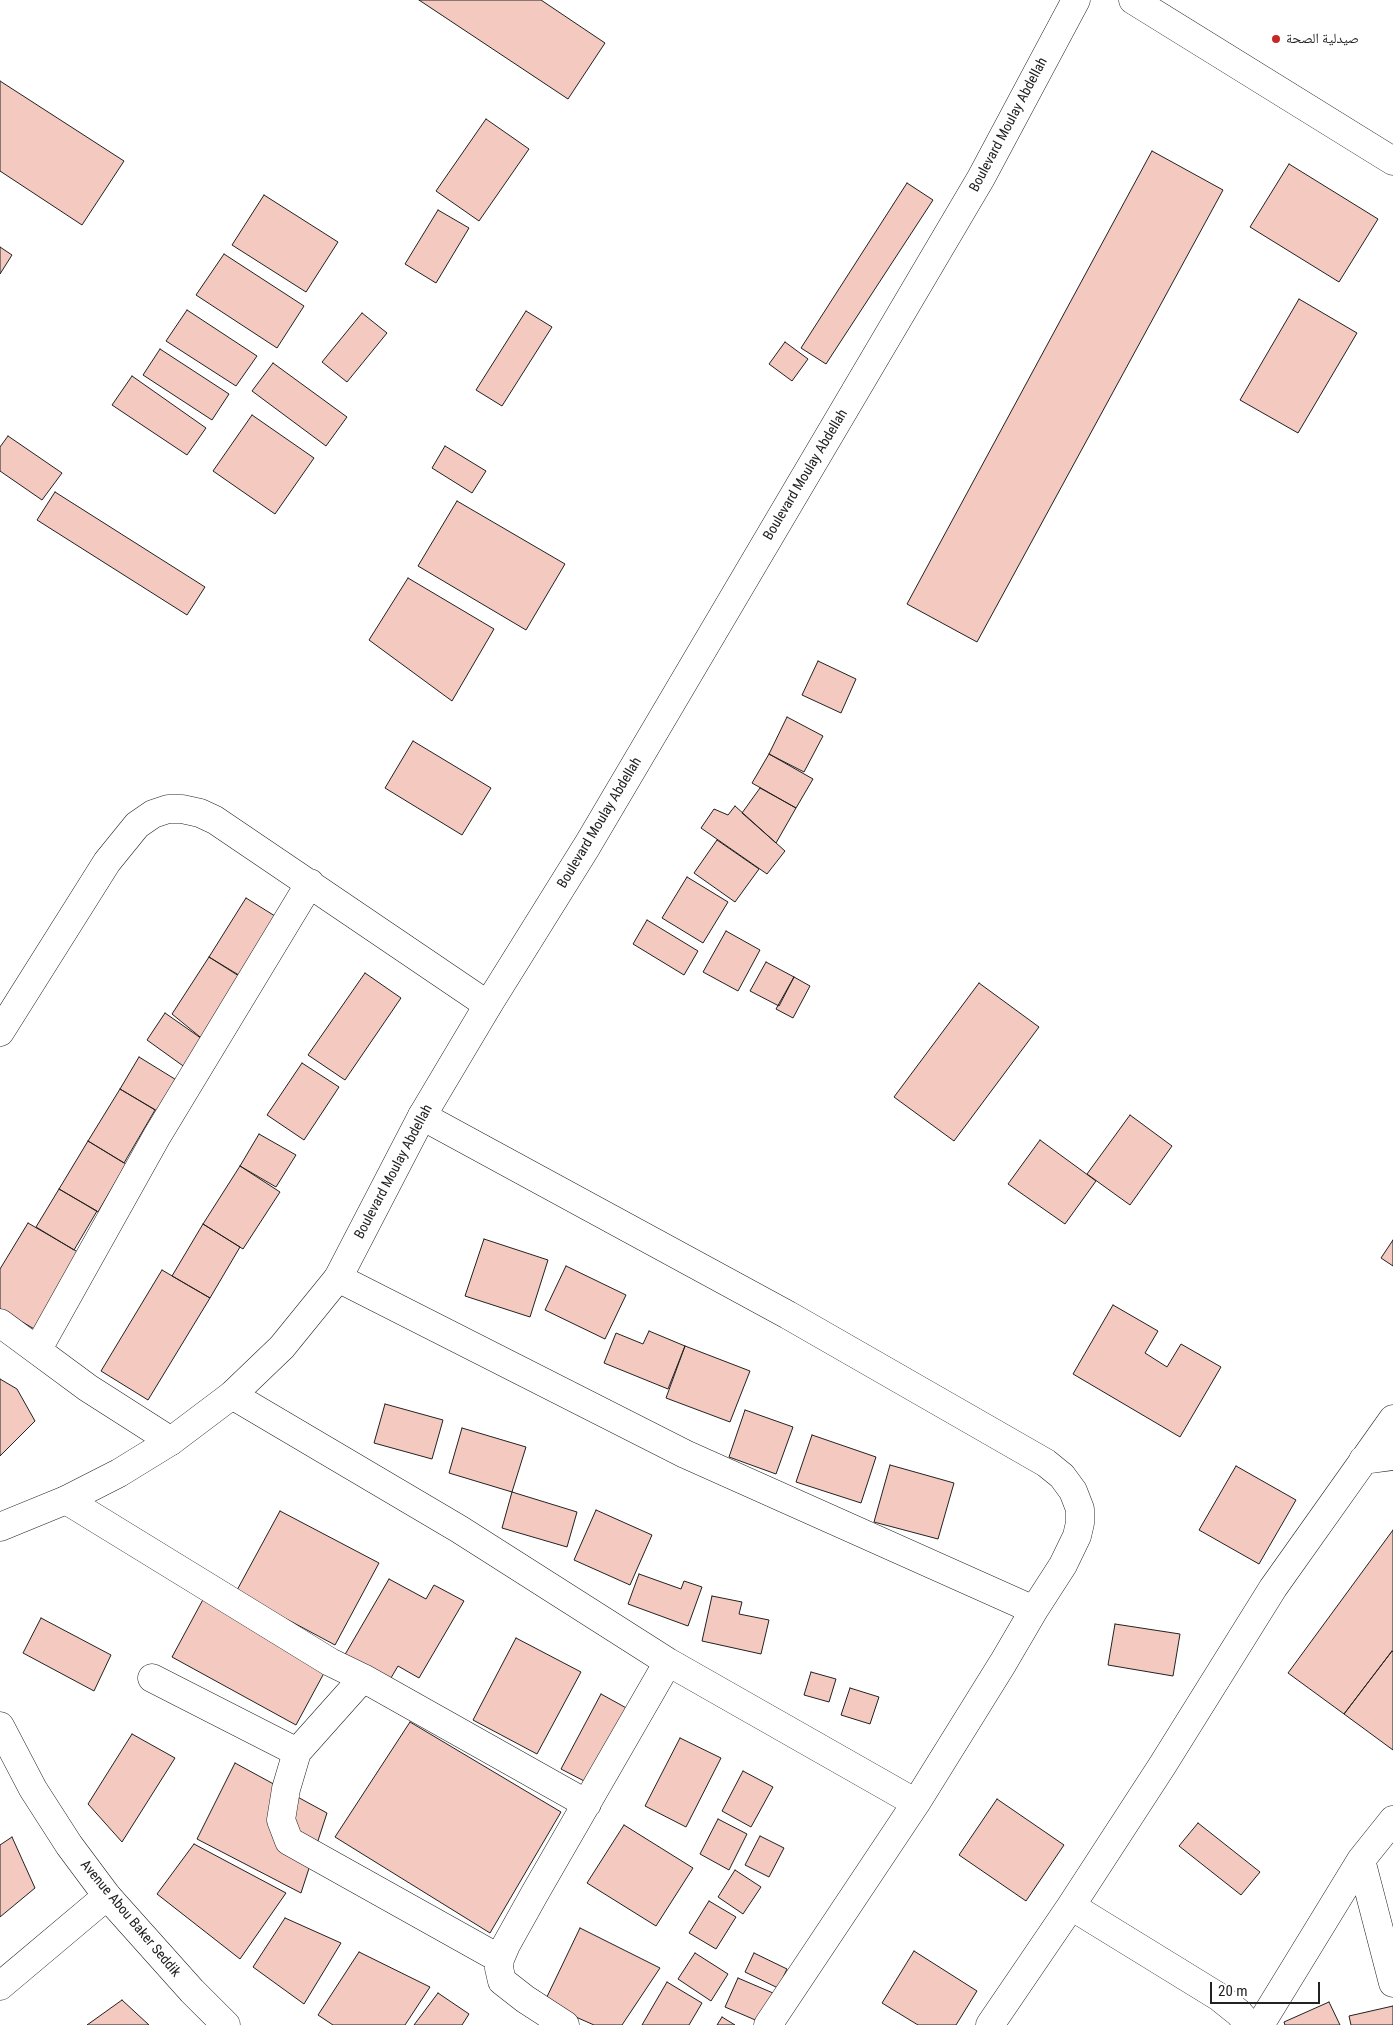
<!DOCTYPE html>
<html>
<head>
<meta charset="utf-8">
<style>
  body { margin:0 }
  #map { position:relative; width:1393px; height:2025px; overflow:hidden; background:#fff; font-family:"Roboto Condensed",sans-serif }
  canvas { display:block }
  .scale { position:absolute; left:1210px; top:1982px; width:110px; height:22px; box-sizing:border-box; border:2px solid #222; border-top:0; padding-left:6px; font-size:15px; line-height:18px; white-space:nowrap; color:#222; -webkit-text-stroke:4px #fff; paint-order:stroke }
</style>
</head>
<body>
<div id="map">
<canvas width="1393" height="2025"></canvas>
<div class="scale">20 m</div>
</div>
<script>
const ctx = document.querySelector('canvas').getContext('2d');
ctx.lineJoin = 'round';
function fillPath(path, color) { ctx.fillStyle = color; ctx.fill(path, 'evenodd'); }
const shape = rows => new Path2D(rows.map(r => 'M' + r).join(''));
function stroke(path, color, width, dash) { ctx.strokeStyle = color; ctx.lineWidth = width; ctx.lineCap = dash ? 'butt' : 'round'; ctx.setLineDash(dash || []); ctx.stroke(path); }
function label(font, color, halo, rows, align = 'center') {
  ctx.font = font + ' "Roboto Condensed","Noto Naskh Arabic",sans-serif'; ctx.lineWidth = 4; ctx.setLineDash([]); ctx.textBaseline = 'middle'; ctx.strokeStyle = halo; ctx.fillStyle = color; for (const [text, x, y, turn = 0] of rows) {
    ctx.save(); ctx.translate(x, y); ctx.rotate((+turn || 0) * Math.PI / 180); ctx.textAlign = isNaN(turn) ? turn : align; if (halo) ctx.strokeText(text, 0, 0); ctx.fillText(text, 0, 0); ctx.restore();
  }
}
const building = shape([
  [419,0,541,0,605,43,568,99,419,0],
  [0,81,124,161,82,225,0,171,0,81],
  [486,119,529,149,479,221,436,191,486,119],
  [1152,151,1223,190,977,642,907,604,1152,151],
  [1289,164,1378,219,1339,282,1250,227,1289,164],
  [907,183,933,200,826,364,801,348,907,183],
  [264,195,338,242,306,292,232,245,264,195],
  [438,210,469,228,436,283,405,264,438,210],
  [0,247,12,255,0,274,0,247],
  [224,254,304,306,277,348,196,295,224,254],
  [1299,299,1357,333,1298,433,1240,400,1299,299],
  [187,310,257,356,236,386,166,341,187,310],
  [526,311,552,327,502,406,476,390,526,311],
  [362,313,387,333,347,382,322,362,362,313],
  [785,342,808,359,792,381,769,364,785,342],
  [160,349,229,394,212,420,143,375,160,349],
  [273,363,347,417,326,446,252,391,273,363],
  [132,376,206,428,187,455,112,405,132,376],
  [252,415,314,458,275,514,213,471,252,415],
  [8,436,62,473,42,500,0,471,0,447,8,436],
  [445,446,486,471,472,493,432,468,445,446],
  [55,492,205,587,187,615,37,520,55,492],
  [457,501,565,564,526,630,418,566,457,501],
  [408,578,494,629,452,701,369,640,408,578],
  [818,661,856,679,841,713,802,695,818,661],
  [787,717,823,736,804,772,769,754,787,717],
  [413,741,491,788,462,835,385,788,413,741],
  [769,754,813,779,796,808,752,783,769,754],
  [760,788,796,808,776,843,742,813,760,788],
  [735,806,785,851,767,874,701,828,714,809,728,815,735,806],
  [717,840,759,869,735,902,694,873,717,840],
  [687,877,728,902,703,943,662,918,687,877],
  [246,898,283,921,247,980,209,957,246,898],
  [647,920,698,951,684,975,633,944,647,920],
  [726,931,760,950,738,991,703,972,726,931],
  [209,957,242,978,205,1041,172,1014,209,957],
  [766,962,794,977,779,1006,750,991,766,962],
  [365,973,401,998,345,1080,308,1055,365,973],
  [794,977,810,986,793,1018,776,1009,794,977],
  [979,983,1039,1027,954,1141,894,1097,979,983],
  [165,1013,205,1041,186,1068,147,1040,165,1013],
  [139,1057,178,1081,159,1112,120,1089,139,1057],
  [302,1063,339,1087,304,1140,267,1115,302,1063],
  [120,1089,155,1110,124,1163,88,1141,120,1089],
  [1130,1115,1172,1146,1130,1205,1087,1174,1130,1115],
  [259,1134,296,1155,276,1187,240,1166,259,1134],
  [1040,1140,1096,1181,1065,1224,1008,1184,1040,1140],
  [88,1141,126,1164,98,1212,59,1189,88,1141],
  [240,1166,280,1192,243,1249,203,1224,240,1166],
  [59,1189,97,1211,74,1250,36,1227,59,1189],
  [28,1223,83,1255,36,1330,0,1309,0,1269,28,1223],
  [203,1224,240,1247,210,1298,172,1276,203,1224],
  [484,1239,548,1260,530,1317,465,1296,484,1239],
  [1393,1240,1393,1266,1381,1258,1393,1240],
  [566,1266,626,1295,605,1339,545,1310,566,1266],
  [162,1270,210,1298,148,1400,101,1371,162,1270],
  [1113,1305,1158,1331,1145,1353,1167,1367,1181,1344,1221,1367,1180,1437,1073,1374,1113,1305],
  [649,1331,685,1346,668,1389,604,1363,616,1333,643,1344,649,1331],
  [685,1346,750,1371,730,1422,666,1398,685,1346],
  [0,1379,17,1389,35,1421,0,1456,0,1379],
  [385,1404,443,1420,432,1459,374,1443,385,1404],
  [745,1410,793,1427,776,1474,729,1457,745,1410],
  [462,1428,526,1447,512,1492,449,1473,462,1428],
  [812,1435,876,1457,861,1503,796,1482,812,1435],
  [890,1465,954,1483,938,1539,874,1522,890,1465],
  [1236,1466,1296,1500,1259,1564,1199,1530,1236,1466],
  [512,1492,577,1512,567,1547,502,1528,512,1492],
  [596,1510,652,1535,630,1585,574,1560,596,1510],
  [280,1511,379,1563,335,1645,236,1592,280,1511],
  [1393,1530,1393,1652,1392,1651,1344,1714,1288,1673,1393,1530],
  [639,1574,681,1589,684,1581,702,1587,688,1626,628,1604,639,1574],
  [389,1579,426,1599,434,1585,464,1601,419,1678,398,1666,388,1683,343,1658,389,1579],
  [206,1594,330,1662,296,1725,172,1657,206,1594],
  [712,1596,742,1602,739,1614,769,1620,761,1654,702,1641,712,1596],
  [41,1618,111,1655,94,1691,23,1653,41,1618],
  [1115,1624,1180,1634,1173,1676,1108,1665,1115,1624],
  [516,1638,581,1672,537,1754,473,1720,516,1638],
  [1392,1651,1393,1652,1393,1750,1344,1714,1392,1651],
  [811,1672,836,1679,829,1702,804,1695,811,1672],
  [850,1688,879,1697,870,1724,841,1715,850,1688],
  [601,1694,630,1710,588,1783,561,1769,601,1694],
  [410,1722,561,1812,490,1933,335,1837,410,1722],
  [132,1734,175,1758,122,1842,88,1804,132,1734],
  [680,1738,721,1758,686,1827,645,1806,680,1738],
  [235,1763,327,1813,301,1893,197,1839,235,1763],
  [743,1771,773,1787,751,1827,722,1811,743,1771],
  [997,1799,1064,1845,1026,1901,959,1855,997,1799],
  [718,1819,747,1834,729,1870,700,1854,718,1819],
  [1198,1823,1260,1872,1241,1895,1179,1846,1198,1823],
  [624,1825,693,1868,656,1926,587,1883,624,1825],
  [760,1836,784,1848,769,1877,745,1865,760,1836],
  [12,1837,35,1888,0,1917,0,1845,12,1837],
  [194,1844,286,1893,240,1959,157,1894,194,1844],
  [735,1870,761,1887,743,1914,718,1897,735,1870],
  [709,1901,736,1917,716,1949,689,1933,709,1901],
  [285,1918,341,1943,304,2004,253,1967,285,1918],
  [580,1928,660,1968,622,2025,594,2025,544,2003,580,1928],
  [914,1951,977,1991,956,2025,918,2025,882,2003,914,1951],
  [359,1952,430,1987,405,2025,333,2025,318,2015,359,1952],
  [695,1953,728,1974,711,2001,678,1979,695,1953],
  [754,1953,787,1969,778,1988,745,1972,754,1953],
  [738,1978,773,1993,760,2022,725,2007,738,1978],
  [667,1982,702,2003,689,2025,642,2025,667,1982],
  [438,1993,469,2014,462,2025,414,2025,438,1993],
  [122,2000,149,2025,87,2025,122,2000],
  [1329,2002,1340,2025,1285,2025,1284,2022,1329,2002],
  [1393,2006,1393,2025,1351,2025,1349,2016,1393,2006],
  [722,2017,735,2025,717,2025,722,2017]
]);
fillPath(building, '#f3c9c0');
stroke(building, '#222', 1);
const street = shape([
  [0,1032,107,862,137,825,153,814,168,809,182,809,200,813,215,820,488,1005],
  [422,1116,788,1315,1046,1463,1062,1476,1073,1491,1080,1509,1080,1523,1077,1536,1063,1565,1034,1610],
  [338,1278,685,1454,1034,1610,1003,1663,916,1803,768,2025],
  [0,1323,88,1388,171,1441],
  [38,1349,157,1136,310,883],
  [232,1395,459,1529,668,1662,916,1803],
  [1363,1460,1393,1456],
  [66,1500,330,1662,363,1678,587,1804],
  [152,1678,297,1752,286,1789,281,1820,289,1841,500,1959],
  [297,1752,363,1678],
  [1361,1860,1393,1983],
  [1071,1906,1219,1997,1239,2013,1249,2025],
  [0,1986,107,1896],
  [565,2025,525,1999,502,1981,499,1968,500,1959,506,1945,535,1893,668,1662],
  [990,2025,1071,1906,1162,1766,1273,1588,1393,1419],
  [1260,2025,1361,1860,1393,1820]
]);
const secondary = shape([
  [1133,0,1393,161],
  [0,1527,66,1500,119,1473,171,1441,232,1395,282,1347,338,1278,422,1116,488,1005,587,846,981,178,1076,0],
  [0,1726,33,1789,69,1845,107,1896,192,1991,226,2025]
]);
stroke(street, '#222', 29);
stroke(secondary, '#222', 29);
stroke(street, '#fff', 28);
stroke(secondary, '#fff', 28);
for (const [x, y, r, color] of [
  [1276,39,5,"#c62828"]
]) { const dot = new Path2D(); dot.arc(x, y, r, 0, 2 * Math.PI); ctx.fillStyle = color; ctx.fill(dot); stroke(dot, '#fff', 2); }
label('14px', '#222', '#fff', [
  ["صيدلية الصحة",1286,39]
], 'left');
label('14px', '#222', '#fff', [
  ["Boulevard Moulay Abdellah",1009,125,-62],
  ["Boulevard Moulay Abdellah",806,475,-59],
  ["Boulevard Moulay Abdellah",600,823,-59],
  ["Boulevard Moulay Abdellah",394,1172,-62],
  ["Avenue Abou Baker Seddik",130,1919,50]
]);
</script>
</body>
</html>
